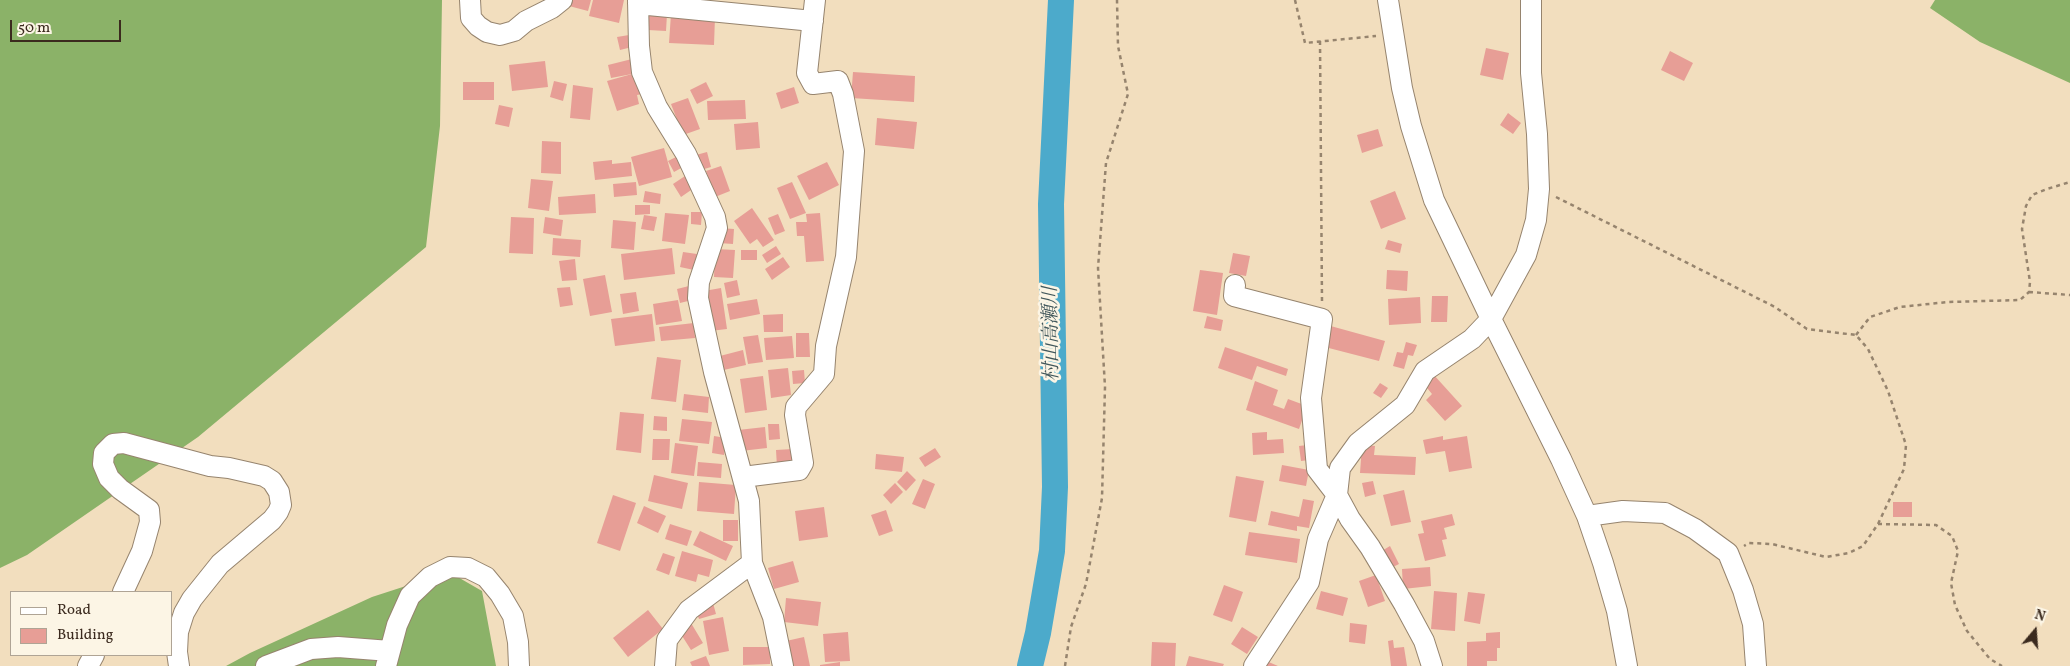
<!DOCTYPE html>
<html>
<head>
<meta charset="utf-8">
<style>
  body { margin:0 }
  #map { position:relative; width:2070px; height:666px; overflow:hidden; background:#f2debe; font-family:Vollkorn,serif }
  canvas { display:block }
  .legend { position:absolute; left:10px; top:591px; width:162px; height:65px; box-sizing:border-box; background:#fcf5e5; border:1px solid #afa495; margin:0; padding:6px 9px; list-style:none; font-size:15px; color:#3b2a1e }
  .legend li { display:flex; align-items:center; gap:10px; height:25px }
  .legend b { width:25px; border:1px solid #afa495 }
  .north { position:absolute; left:2010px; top:606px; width:50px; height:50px; -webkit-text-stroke:4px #fcf5e5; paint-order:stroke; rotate:18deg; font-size:14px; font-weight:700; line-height:20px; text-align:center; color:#3b2a1e }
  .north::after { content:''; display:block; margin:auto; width:18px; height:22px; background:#3b2a1e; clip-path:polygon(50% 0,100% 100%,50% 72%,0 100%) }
  .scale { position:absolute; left:10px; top:20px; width:111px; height:22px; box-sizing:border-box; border:2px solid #3b2a1e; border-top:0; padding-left:6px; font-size:15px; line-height:18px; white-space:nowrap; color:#3b2a1e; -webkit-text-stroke:4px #fcf5e5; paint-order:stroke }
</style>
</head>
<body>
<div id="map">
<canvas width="2070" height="666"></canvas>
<ul class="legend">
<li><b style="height:6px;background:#fff"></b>Road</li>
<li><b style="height:14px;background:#e79e96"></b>Building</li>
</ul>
<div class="north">N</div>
<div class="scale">50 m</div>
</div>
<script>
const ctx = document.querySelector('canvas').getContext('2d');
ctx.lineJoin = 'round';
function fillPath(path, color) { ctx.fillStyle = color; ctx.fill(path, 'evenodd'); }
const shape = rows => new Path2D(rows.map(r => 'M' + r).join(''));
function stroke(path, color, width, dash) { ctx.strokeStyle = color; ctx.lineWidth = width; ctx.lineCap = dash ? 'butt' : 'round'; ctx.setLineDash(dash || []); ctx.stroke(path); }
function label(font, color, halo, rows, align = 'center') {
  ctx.font = font + ' Vollkorn,"Noto Serif JP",serif'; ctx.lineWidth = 5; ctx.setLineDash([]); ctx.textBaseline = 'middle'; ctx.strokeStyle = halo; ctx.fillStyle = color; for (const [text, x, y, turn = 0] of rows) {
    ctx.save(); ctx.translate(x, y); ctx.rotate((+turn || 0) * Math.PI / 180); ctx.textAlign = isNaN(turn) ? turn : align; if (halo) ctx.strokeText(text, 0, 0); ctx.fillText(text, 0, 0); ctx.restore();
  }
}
fillPath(shape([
  [0,0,442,0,440,126,426,247,198,437,27,555,0,568],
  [1935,0,2070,0,2070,83,1980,42,1930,8],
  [449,572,482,591,496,666,226,666,250,653,372,597]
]), '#8bb268');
stroke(shape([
  [1030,666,1038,633,1052,551,1055,487,1051,204,1061,0]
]), '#4caacb', 26);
fillPath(shape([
  [570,0,591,0,588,11,569,6],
  [593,0,624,0,619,23,589,16],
  [649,13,667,14,666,31,648,30],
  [671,14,715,17,714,45,669,43],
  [629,35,632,47,620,50,617,37],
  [1486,48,1509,53,1503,80,1480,75],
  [1670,51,1693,63,1684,81,1661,70],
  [632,59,642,94,637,95,639,104,617,111,607,81,632,74,611,78,608,65],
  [545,61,548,87,512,91,509,65],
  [853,72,915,76,914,102,851,98],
  [554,81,567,84,563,101,550,97],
  [463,82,494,82,494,100,463,100],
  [706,82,713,96,697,104,690,90],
  [573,85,593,88,590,120,570,118],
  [794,87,799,103,781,109,776,93],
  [688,98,700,129,683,135,671,104],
  [745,100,746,119,708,120,707,101],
  [499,105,513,108,509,127,495,124],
  [1508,113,1521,123,1513,134,1500,125],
  [877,118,917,122,914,149,875,145],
  [758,122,760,148,736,150,734,124],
  [1378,129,1383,146,1362,153,1357,135],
  [542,141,561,142,561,174,541,173],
  [664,148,672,177,639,186,631,157],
  [707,152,711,167,701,170,696,155],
  [678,156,683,167,674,172,668,161],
  [612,160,612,164,631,162,632,176,595,180,593,162],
  [827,162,839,185,809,200,797,176],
  [721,166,730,191,715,197,706,171],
  [685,176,694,188,681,197,673,184],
  [531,179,553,181,549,211,528,208],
  [636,182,637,195,614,197,613,184],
  [792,182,806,213,790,219,777,188],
  [645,191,661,194,660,204,643,202],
  [1395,191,1406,219,1381,229,1370,201],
  [595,194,596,213,559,215,558,197],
  [635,205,650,205,650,214,635,215],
  [752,208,774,240,763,247,757,239,750,244,734,221],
  [691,212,702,212,701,225,691,224],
  [665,213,689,215,685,244,662,241],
  [820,213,824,261,806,262,804,236,797,236,796,222,807,222,806,214],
  [778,214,785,231,775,235,768,218],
  [644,215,657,217,654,231,641,229],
  [511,217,534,218,533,254,509,253],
  [545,217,563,220,561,236,543,233],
  [613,220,636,222,634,250,611,248],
  [720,228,734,229,733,244,719,243],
  [553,238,581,240,580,257,552,255],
  [1388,240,1402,244,1400,253,1385,249],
  [776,246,781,254,767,263,762,255],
  [672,248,675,274,624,280,621,254],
  [715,249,735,250,733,278,714,277],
  [741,250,757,250,757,260,741,260],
  [683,252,697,254,694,270,680,267],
  [1233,253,1250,256,1246,276,1229,273],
  [783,257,790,267,772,280,765,269],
  [575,259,577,280,562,281,559,261],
  [1200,270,1223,273,1217,315,1193,311],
  [1387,270,1408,271,1407,291,1386,289],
  [605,275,612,312,590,316,583,279],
  [737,280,740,295,727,298,724,283],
  [689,286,692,300,680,303,677,289],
  [570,287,573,305,560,307,557,288],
  [721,288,727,329,710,331,704,291],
  [636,292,639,311,623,314,620,294],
  [1432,296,1448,296,1447,322,1431,322],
  [1420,297,1421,323,1389,325,1388,299],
  [757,299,760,314,730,320,727,304],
  [678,300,682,321,656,325,653,304],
  [652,314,655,341,615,346,611,319],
  [783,314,783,332,764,332,763,315],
  [1207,316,1223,320,1221,331,1204,328],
  [694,323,695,338,661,341,659,327],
  [1327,325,1385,341,1379,361,1321,346],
  [796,333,809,333,810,357,796,357],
  [758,335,763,362,748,364,743,337],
  [792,336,794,358,766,360,764,338],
  [1406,342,1417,345,1413,356,1408,355,1404,369,1393,366,1397,352,1403,353],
  [1225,347,1288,369,1286,376,1257,366,1252,380,1218,368],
  [743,350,746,365,719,371,716,357],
  [657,357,681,360,676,402,651,399],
  [788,368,791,395,771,398,768,370],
  [804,370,805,383,793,384,792,371],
  [1433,374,1462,406,1445,421,1426,400,1432,394,1423,383],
  [763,376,767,410,745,413,740,379],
  [1255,381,1278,390,1273,405,1284,409,1288,399,1307,406,1299,429,1246,410],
  [1380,383,1388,388,1381,398,1373,393],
  [684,394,709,397,708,413,682,410],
  [620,412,644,414,641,453,616,450],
  [654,416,667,417,667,431,653,430],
  [682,419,712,422,709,444,679,441],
  [768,424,779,424,780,439,769,440],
  [765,427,767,448,741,451,738,430],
  [1267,432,1267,440,1283,439,1284,453,1253,455,1252,433],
  [714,436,726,438,724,455,712,453],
  [1443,436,1443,440,1467,436,1472,468,1449,472,1445,451,1426,454,1423,440],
  [653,439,670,439,669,460,652,460],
  [675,443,698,446,694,476,671,473],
  [1307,445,1309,460,1301,461,1299,446],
  [1362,445,1375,446,1374,455,1416,457,1415,475,1360,473],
  [935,448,941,457,925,467,919,458],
  [793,449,794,466,777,467,776,450],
  [876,454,904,457,902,472,875,469],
  [698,462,722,464,721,478,697,476],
  [1282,465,1309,470,1306,486,1279,481],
  [907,471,916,480,906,491,897,482],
  [654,475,688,483,682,509,648,501],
  [1236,476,1264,481,1256,522,1229,517],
  [923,479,935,484,925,509,912,504],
  [1373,481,1376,494,1365,497,1362,483],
  [699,482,736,485,734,514,697,511],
  [895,483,903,492,891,504,883,495],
  [1404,490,1411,522,1391,526,1383,495],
  [613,495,636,503,620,551,597,543],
  [1303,499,1314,501,1309,528,1297,526,1297,531,1268,525,1271,511,1299,517],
  [1893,502,1912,502,1912,517,1893,517],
  [644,506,666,516,658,533,637,523],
  [824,507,828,537,799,541,795,511],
  [886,510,893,531,879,536,871,515],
  [1452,514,1455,525,1444,528,1447,539,1442,540,1446,556,1425,561,1418,534,1424,533,1421,521],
  [723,520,738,520,738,541,723,541],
  [670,524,692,531,687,546,665,539],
  [700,531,733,546,726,561,693,545],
  [1249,532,1300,539,1297,563,1245,555],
  [1390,546,1399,564,1389,569,1380,552],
  [682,551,713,560,709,577,698,574,696,582,675,576],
  [663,553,675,557,669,575,656,570],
  [793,561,799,582,774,589,768,568],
  [1430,567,1431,586,1403,589,1402,569],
  [1376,575,1385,601,1368,607,1359,581],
  [1224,585,1243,592,1232,622,1213,615],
  [1321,591,1348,598,1343,616,1316,609],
  [1434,591,1457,593,1455,631,1431,629],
  [1468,592,1485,594,1480,624,1464,621],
  [786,598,821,602,818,626,784,622],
  [713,603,716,614,699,619,695,608],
  [648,610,663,629,628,657,613,638],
  [723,617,729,651,709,655,703,621],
  [691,623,703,643,691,650,679,631],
  [1350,623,1367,625,1365,644,1349,642],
  [1242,627,1258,637,1247,654,1231,644],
  [848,632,850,661,825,662,823,634],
  [1500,632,1500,648,1497,648,1497,661,1487,661,1487,666,1467,666,1467,642,1486,641,1486,633],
  [804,637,810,666,791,666,786,641],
  [1393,640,1394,648,1404,647,1407,666,1391,666,1388,641],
  [1152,642,1176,643,1175,666,1151,666],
  [743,647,770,647,770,664,743,665],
  [706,656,710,666,692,666,690,662],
  [1189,656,1224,664,1223,666,1186,666],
  [1264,660,1278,666,1262,666],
  [840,662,840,666,820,666,820,665]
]), '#e79e96');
const minor = shape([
  [470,0,471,18,478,26,487,32,500,35,514,31,526,21,552,8,562,0],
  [638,0,639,46,642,72,657,107,686,154,715,217,717,228,699,282,698,298,714,372,749,501,752,563,773,617,783,666],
  [1388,0,1402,88,1411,126,1434,200,1491,319,1561,459,1587,516,1603,563,1617,611,1627,666],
  [638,4,813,21],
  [1235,285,1234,296,1322,319,1311,398,1317,469,1337,495,1350,519,1370,547,1404,604,1424,641,1432,666],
  [743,477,799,470,803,463,795,415,796,407,824,374,826,346,846,257,854,151,843,94,838,81,813,84,807,73,815,0],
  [1587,516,1623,511,1665,513,1695,529,1728,553,1743,590,1753,624,1756,666],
  [123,592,142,551,150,522,149,510,120,489,109,478,103,464,104,453,113,444,124,443,210,466,229,468,264,476,272,481,279,492,281,505,278,512,272,520,220,564,192,599,184,613,178,632,177,652,179,666],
  [88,666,94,655],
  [266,666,311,649,338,647,390,651],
  [386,666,397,625,410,596,430,577,450,567,468,568,486,577,500,594,513,616,518,642,519,666],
  [665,666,667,640,689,610,752,563],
  [1254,666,1309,582,1318,539,1337,495,1340,468,1358,443,1405,405,1425,371,1472,339,1491,319,1526,255,1536,220,1539,189,1537,134,1531,73,1531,0]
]);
stroke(minor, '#96846e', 22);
stroke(shape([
  [1295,0,1305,43,1376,36],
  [1320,41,1322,302],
  [1556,197,1775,307,1807,329,1856,335,1868,349,1888,391,1906,445,1904,469,1878,524,1863,546,1849,553,1826,557,1772,544,1749,543,1744,546],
  [2029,292,2070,295],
  [1856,335,1870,317,1900,307,1948,302,2020,300,2029,292,2030,282,2022,229,2026,206,2032,195,2047,189,2070,182],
  [1878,524,1936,525,1952,536,1958,551,1951,583,1955,605,1967,631,1990,659,2002,666],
  [1065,666,1071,627,1086,584,1102,498,1105,387,1098,268,1106,163,1128,94,1118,46,1117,0]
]), '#96846e', 2.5, [4, 4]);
stroke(minor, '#fff', 20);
label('italic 19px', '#41575b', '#fcf5e5', [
  ["村山高瀬川",1053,334,-91]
]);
</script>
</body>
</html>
